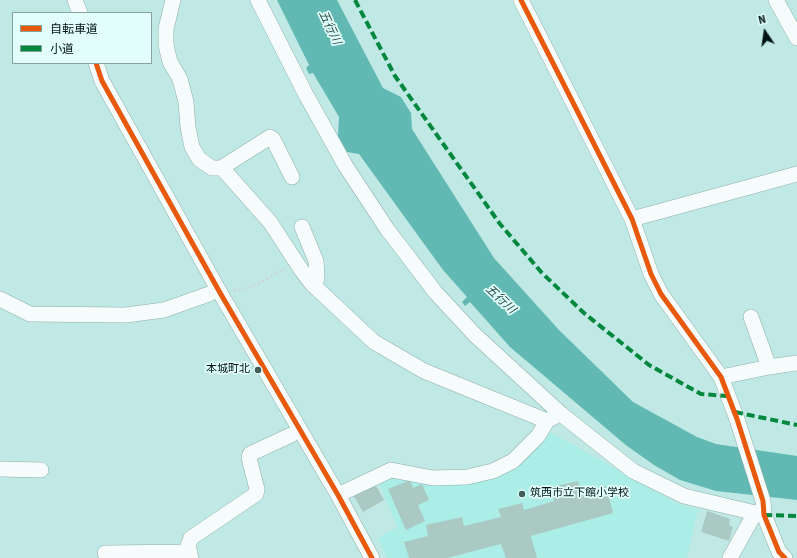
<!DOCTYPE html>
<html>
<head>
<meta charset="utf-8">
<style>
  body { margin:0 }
  #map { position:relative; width:797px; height:558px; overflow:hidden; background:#c0e9e5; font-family:"Source Sans 3","Noto Sans JP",sans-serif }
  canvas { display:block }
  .legend { position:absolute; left:12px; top:12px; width:140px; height:52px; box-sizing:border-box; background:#e1fefb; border:1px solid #87a19e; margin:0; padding:5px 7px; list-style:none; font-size:12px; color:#001513 }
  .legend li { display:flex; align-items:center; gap:8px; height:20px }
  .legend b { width:20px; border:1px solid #87a19e }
  .north { position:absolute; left:745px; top:12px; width:40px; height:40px; -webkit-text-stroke:3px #e1fefb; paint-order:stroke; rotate:347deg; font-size:11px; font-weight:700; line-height:16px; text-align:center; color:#001513 }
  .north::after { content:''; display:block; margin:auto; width:14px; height:18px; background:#001513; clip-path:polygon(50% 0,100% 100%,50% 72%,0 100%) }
</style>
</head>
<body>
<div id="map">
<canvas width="797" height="558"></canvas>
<ul class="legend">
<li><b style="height:5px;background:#e8590c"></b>自転車道</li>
<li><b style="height:5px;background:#00873e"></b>小道</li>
</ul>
<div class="north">N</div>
</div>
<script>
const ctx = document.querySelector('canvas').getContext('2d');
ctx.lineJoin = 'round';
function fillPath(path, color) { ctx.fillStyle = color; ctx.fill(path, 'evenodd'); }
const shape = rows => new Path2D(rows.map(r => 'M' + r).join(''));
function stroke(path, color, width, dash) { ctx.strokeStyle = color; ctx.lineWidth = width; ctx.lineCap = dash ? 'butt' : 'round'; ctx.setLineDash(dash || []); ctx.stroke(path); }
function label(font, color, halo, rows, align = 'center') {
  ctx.font = font + ' "Source Sans 3","Noto Sans JP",sans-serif'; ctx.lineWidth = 3.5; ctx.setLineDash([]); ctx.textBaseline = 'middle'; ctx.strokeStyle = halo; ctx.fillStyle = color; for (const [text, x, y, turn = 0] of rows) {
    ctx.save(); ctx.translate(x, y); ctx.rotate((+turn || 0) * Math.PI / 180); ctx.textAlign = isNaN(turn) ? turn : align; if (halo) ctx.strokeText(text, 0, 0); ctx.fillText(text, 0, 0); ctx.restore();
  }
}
fillPath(shape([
  [545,429,680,505,698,509,687,558,387,558,378,539,397,527,378,479,393,475,491,476]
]), '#abede7');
fillPath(shape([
  [277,0,337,0,383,88,401,97,411,113,412,129,494,258,559,330,633,402,697,437,716,444,797,456,797,500,716,491,680,480,654,465,627,446,510,347,470,302,465,306,462,302,467,297,443,270,359,154,347,152,338,136,339,117,313,73,309,74,306,68,309,65]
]), '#62b9b3');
fillPath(shape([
  [410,480,413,488,422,484,429,500,418,505,425,521,406,530,388,489],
  [578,481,582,492,606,486,613,513,531,536,537,558,506,558,501,544,447,558,409,558,404,542,428,536,426,525,462,517,464,526,501,517,498,509,522,503,524,510,554,501,551,487],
  [374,482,384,500,363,512,352,493],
  [707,511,730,519,729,525,733,527,729,541,701,532]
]), '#abc9c3');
const minor = shape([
  [75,0,80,13],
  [173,0,166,29,166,45,170,62,180,79,186,102,188,127,192,147,199,159,212,168,221,168,270,137,273,139,292,177],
  [258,0,305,93,345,165,387,229,436,293,475,335,561,414,633,471,684,496,764,515],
  [521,0,632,219,651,274,661,294,721,377,737,419,763,501,764,515,779,552,785,558],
  [776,0,797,38],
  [96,63,102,81,219,291,338,495,372,558],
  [222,168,270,222,302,271,312,284,374,342,424,371,547,421],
  [632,219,797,174],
  [302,227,316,261,317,277,315,287],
  [0,299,30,314,126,315,164,310,209,294],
  [751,317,769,367],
  [721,377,769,367,797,363],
  [0,469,41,470],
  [338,495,391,470,433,478,467,477,493,471,513,461,538,436,547,421,554,417],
  [105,553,190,552],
  [191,558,188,546,191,538,256,494,257,489,249,458,250,454,291,435],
  [730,558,755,513]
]);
stroke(minor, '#8caeab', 16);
stroke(shape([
  [234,291,257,285,285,268]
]), '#cad7d6', 2.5, [2, 3]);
stroke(minor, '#f6fcfb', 15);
stroke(shape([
  [355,0,395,76,500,224,542,273,584,313,649,365,701,394,727,396],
  [735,412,797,425],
  [764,515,797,516]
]), '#00873e', 4, [8, 4]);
stroke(shape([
  [521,0,632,219,651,274,661,294,721,377,737,419,763,501,764,515,779,552,785,558],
  [96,63,102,81,219,291,338,495,372,558]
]), '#e8590c', 5);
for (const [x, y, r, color] of [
  [258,370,4,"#435f5c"],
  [522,494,4,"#435f5c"]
]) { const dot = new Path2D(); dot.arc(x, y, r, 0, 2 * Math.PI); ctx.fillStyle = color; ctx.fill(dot); stroke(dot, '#e1fefb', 1.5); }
label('11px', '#001513', '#e1fefb', [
  ["本城町北",250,370],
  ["筑西市立下館小学校",530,494,"left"]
], 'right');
label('italic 12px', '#284946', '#e1fefb', [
  ["五行川",329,28,65],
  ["五行川",500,300,43]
]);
</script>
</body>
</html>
